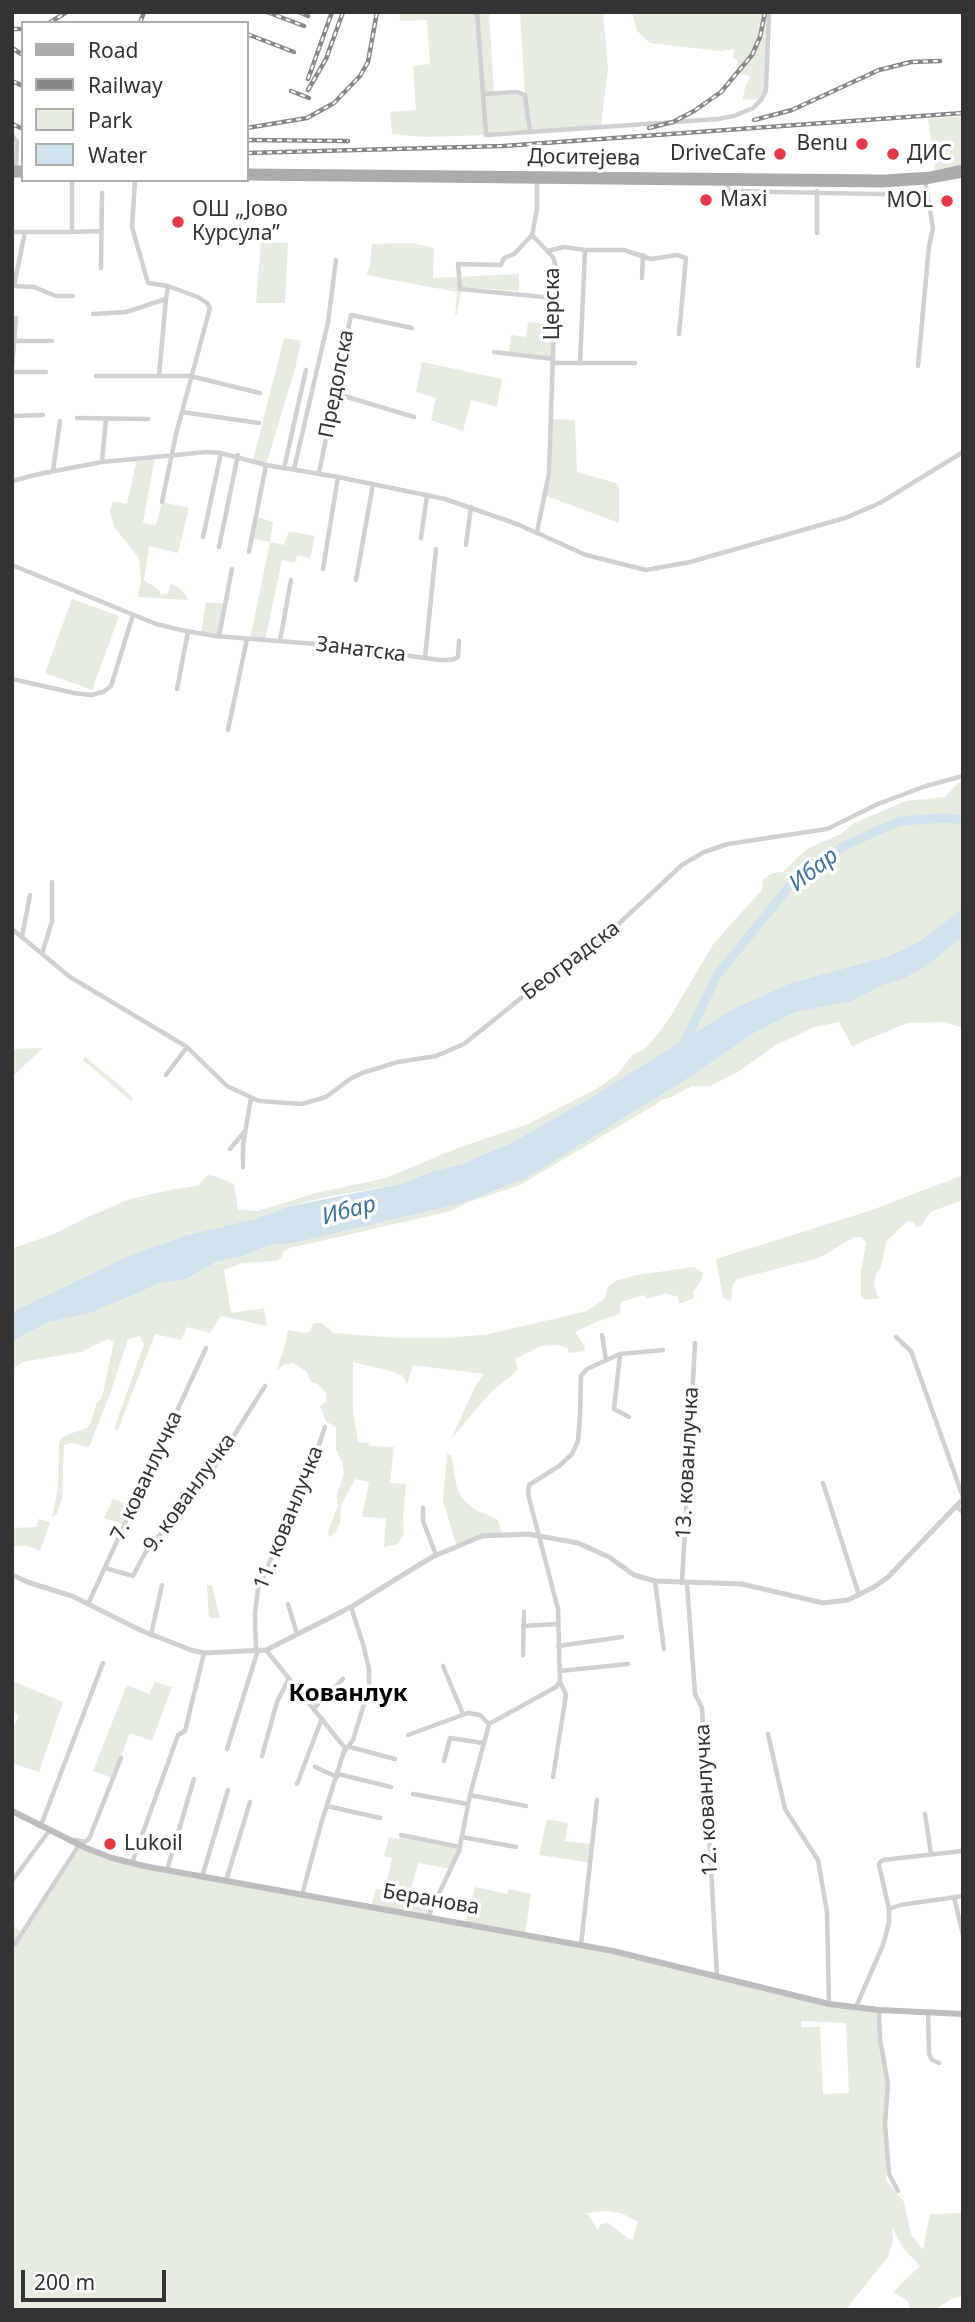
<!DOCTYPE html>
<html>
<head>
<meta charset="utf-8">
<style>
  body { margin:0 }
  #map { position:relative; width:975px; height:2322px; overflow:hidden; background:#fff; font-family:"Noto Sans",sans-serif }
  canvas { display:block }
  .frame { position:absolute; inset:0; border:14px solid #333; pointer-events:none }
  .legend { position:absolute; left:21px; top:21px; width:228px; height:161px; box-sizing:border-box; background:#fff; border:2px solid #adadad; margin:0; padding:9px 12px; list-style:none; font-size:21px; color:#333 }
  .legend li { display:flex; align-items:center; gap:14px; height:35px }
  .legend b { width:35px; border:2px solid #adadad }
  .scale { position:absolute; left:21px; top:2270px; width:145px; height:32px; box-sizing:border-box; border:4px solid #333; border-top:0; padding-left:9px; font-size:21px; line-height:24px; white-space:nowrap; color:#333; -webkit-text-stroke:5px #fff; paint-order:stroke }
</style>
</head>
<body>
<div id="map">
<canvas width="975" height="2322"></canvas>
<div class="frame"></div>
<ul class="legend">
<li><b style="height:9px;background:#ababab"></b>Road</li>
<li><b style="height:9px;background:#888"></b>Railway</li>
<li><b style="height:19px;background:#e6ecdf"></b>Park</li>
<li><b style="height:19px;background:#cfe2ee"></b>Water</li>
</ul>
<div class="scale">200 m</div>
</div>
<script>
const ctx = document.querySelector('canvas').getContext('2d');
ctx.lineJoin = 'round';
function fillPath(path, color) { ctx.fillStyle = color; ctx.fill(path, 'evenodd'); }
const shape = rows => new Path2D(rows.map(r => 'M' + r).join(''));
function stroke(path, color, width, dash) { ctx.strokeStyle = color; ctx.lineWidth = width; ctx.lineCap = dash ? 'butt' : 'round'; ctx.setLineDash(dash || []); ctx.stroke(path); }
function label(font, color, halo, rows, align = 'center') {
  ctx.font = font + ' "Noto Sans",sans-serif'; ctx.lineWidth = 7; ctx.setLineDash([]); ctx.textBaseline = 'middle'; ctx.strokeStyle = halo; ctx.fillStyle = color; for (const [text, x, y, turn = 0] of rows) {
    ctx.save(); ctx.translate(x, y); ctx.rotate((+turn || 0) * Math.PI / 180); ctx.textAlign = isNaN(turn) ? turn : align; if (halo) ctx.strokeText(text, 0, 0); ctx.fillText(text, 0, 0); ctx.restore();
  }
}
fillPath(shape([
  [399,12,489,12,494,93,525,95,520,12,603,12,608,68,601,126,486,135,424,137,392,134,390,112,416,110,413,66,430,64,427,20,400,21],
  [632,12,769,12,766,90,758,99,743,100,744,91,750,77,738,72,737,60,733,58,734,49,720,51,650,43,637,31],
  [963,116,963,168,936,174,928,119],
  [261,242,288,243,285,303,256,303],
  [413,243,434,248,433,278,519,274,519,291,462,287,457,314,455,314,457,292,366,275,370,266,372,244],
  [528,322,553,325,553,359,509,353,511,335,526,337],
  [284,338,301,341,295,369,266,465,253,460],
  [422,362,502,379,497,407,471,400,463,431,431,420,436,398,416,392],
  [549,419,575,420,577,472,616,483,619,488,619,523,544,495,549,473],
  [155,457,143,523,156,525,162,502,189,508,178,553,149,546,144,580,159,590,161,595,168,593,171,584,178,587,186,595,187,600,138,597,141,580,139,558,115,528,112,519,110,510,113,501,127,504,137,458],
  [256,517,273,522,270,542,284,545,289,531,315,536,310,558,297,555,295,563,282,560,265,640,250,639,270,542,252,538],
  [72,599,119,616,92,690,45,673],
  [206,602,225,604,219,636,201,634],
  [963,782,963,910,920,941,889,956,790,983,731,1010,590,1098,513,1142,462,1164,433,1171,400,1184,327,1197,287,1207,257,1218,184,1236,128,1256,12,1312,12,1249,56,1233,92,1215,130,1199,175,1189,198,1186,209,1174,234,1184,238,1210,258,1211,316,1193,386,1178,455,1149,528,1124,596,1089,618,1074,633,1054,643,1050,653,1040,667,1022,714,943,762,890,763,879,773,873,783,872,808,848,841,834,854,823,906,801,945,797,958,783],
  [963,937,963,1028,944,1022,907,1023,852,1046,839,1022,815,1027,776,1045,738,1072,710,1086,692,1086,669,1098,660,1100,660,1102,520,1185,469,1202,451,1211,290,1248,283,1252,281,1258,276,1261,242,1263,224,1270,231,1313,264,1308,267,1326,221,1316,210,1333,187,1327,181,1340,155,1334,118,1430,114,1429,144,1344,140,1336,128,1339,111,1391,89,1447,70,1443,64,1445,62,1498,57,1514,52,1517,58,1487,59,1443,62,1437,88,1427,91,1422,97,1402,102,1398,114,1341,107,1339,81,1352,22,1362,15,1367,12,1380,12,1341,49,1322,91,1313,158,1284,186,1279,216,1262,243,1256,269,1245,294,1243,463,1203,525,1178,687,1079,754,1033,795,1012,850,1002,882,984,901,980,924,968],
  [43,1048,12,1077,12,1049],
  [85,1057,116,1082,133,1098,131,1101,83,1060],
  [963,1175,963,1200,930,1212,921,1226,916,1227,913,1222,907,1221,886,1242,881,1267,875,1276,874,1286,879,1298,865,1300,861,1296,861,1271,866,1243,862,1237,854,1237,819,1258,737,1279,733,1285,731,1301,723,1298,716,1259,872,1210],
  [694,1267,703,1273,701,1281,693,1292,694,1298,679,1304,678,1297,666,1293,648,1299,643,1295,621,1302,620,1314,601,1320,575,1332,584,1345,585,1351,569,1353,567,1348,557,1345,541,1346,515,1359,518,1370,491,1392,451,1439,475,1387,484,1374,413,1365,407,1384,403,1376,394,1372,353,1362,353,1411,358,1442,370,1443,369,1446,394,1447,390,1483,406,1484,403,1518,404,1534,398,1544,384,1547,386,1518,362,1517,369,1482,355,1479,341,1506,340,1523,335,1533,329,1537,328,1533,338,1505,337,1494,344,1474,342,1462,336,1450,336,1428,326,1421,323,1414,320,1406,326,1402,326,1393,318,1384,311,1382,307,1372,293,1363,283,1365,278,1370,277,1367,283,1353,288,1330,305,1333,311,1331,313,1323,322,1323,333,1333,400,1338,449,1338,489,1334,587,1311,604,1299,608,1287,615,1281,637,1275],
  [447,1454,451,1455,456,1484,462,1498,474,1509,498,1520,502,1535,482,1536,457,1547,443,1501],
  [113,1499,133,1507,125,1525,104,1518],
  [38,1519,50,1522,40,1551,28,1546,12,1546,12,1528,37,1527],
  [207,1585,212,1585,220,1618,209,1618],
  [12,1681,63,1702,39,1772,12,1763,12,1732,19,1715,12,1711],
  [155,1682,172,1687,152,1741,130,1733,113,1778,93,1771,127,1685,149,1694],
  [547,1819,568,1823,565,1841,592,1844,590,1863,539,1855],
  [401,1835,460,1847,451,1869,418,1863,411,1889,439,1895,429,1917,465,1924,475,1887,507,1894,509,1889,531,1894,525,1934,796,1996,879,2010,880,2039,888,2084,886,2180,904,2202,911,2234,923,2250,930,2214,963,2213,963,2296,951,2299,935,2310,909,2310,908,2301,893,2292,920,2266,902,2247,892,2227,893,2241,888,2257,845,2310,12,2310,12,1925,23,1933,79,1845,112,1858,371,1907,376,1889,385,1890,392,1858,384,1856,389,1837,399,1839],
  [801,2021,846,2023,849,2093,823,2094,820,2027,801,2027],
  [607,2211,621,2213,638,2222,633,2239,629,2239,608,2223,601,2224,598,2230,587,2213]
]), '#e6ecdf');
fillPath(shape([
  [963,908,963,937,924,968,901,980,882,985,850,1002,795,1012,754,1033,687,1079,526,1178,463,1203,294,1243,269,1245,243,1256,216,1262,186,1279,158,1284,91,1313,49,1322,12,1341,12,1312,128,1256,184,1236,257,1218,287,1207,400,1184,433,1171,462,1164,513,1142,590,1098,731,1010,790,983,889,956,920,941]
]), '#cfe2ee');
stroke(shape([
  [684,1044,717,975,798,876,848,844,900,821,946,818,963,820]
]), '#cfe2ee', 9);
stroke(shape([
  [477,12,486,135,530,132],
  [483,94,517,92,525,95,530,132,718,119,734,116,753,108,761,100,766,90,769,12],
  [12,135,17,142,16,169],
  [135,180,132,227,148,283,168,286,198,297,207,303,210,308,176,434,162,502],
  [537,180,537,209,532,235,553,257,556,267,549,473,537,532],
  [728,182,728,191,928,195],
  [817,191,817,233],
  [12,232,72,232,72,180],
  [25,232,14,286,34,287,56,296,73,296],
  [72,232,101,231],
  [532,235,514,254,504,258,501,265,458,264,460,289,555,298],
  [548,251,564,247,585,250,624,250,651,259,677,255,686,258,679,334],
  [101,268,102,193],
  [642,278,643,255],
  [93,314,126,312,166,299,168,286],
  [14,341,52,341],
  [494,352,553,359],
  [552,363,635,363],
  [580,363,585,250],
  [918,366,929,246,933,228,925,180],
  [12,369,16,318],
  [12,372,46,372],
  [159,375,166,299],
  [96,376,190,376,260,393],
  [334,393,414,417],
  [182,412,259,423],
  [12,416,43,415],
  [77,418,148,419],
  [102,462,106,418],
  [284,468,306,370],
  [294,469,328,322,336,260],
  [53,471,60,421],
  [319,473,351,315,412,328],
  [12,481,39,474,102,462,207,452,221,453,266,465,338,477,445,499,517,524,586,555,646,570,690,562,845,518,880,503,963,452],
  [203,537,221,453],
  [421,538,427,495],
  [466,545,471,507],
  [219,547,238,455],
  [249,552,266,465],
  [12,565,156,624,181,630,215,636,328,645,440,660,452,660,458,657,459,641],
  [323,569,338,477],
  [356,580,373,484],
  [219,636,232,569],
  [280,641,291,580],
  [425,658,436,549],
  [12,679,74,693,91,695,103,692,111,686,133,615],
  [177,689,188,632],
  [228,730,247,639],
  [12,929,70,977,187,1047,227,1086,259,1101,302,1104,326,1097,350,1079,362,1073,398,1062,436,1056,464,1044,546,978,612,930,682,865,704,852,728,844,827,829,878,804,926,786,963,776],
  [22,937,30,895],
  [42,954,52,921,52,882],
  [166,1075,187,1047],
  [230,1149,245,1131],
  [243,1167,243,1145,251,1098],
  [602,1335,606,1360],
  [896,1337,911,1351,963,1497],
  [620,1354,614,1409,629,1417],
  [823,1483,859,1595],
  [956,1506,963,1512],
  [423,1508,423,1521,436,1555],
  [105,1568,133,1576,145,1553,209,1475,265,1386],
  [655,1581,664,1649],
  [682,1583,695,1343],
  [687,1583,695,1694,702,1708,717,1976],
  [88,1604,206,1348],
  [288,1604,297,1634],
  [523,1626,558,1624],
  [151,1635,162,1585],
  [558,1646,622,1637],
  [256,1650,255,1614,258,1588,306,1483,325,1427],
  [266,1650,345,1748,321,1824,302,1895],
  [523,1655,524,1612],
  [443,1666,463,1714],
  [560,1671,628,1664],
  [314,1708,343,1679],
  [768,1734,785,1809,818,1860,827,1912,829,2004],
  [408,1735,468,1713,480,1715,489,1724],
  [350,1747,395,1759],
  [227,1749,258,1650],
  [345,1751,353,1740,369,1688,369,1669,363,1644,351,1607],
  [262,1756,277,1702,289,1678],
  [444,1761,450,1738,483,1743],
  [315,1767,337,1777],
  [338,1774,391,1787],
  [553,1777,566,1695,560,1682],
  [297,1784,322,1718],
  [413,1794,468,1804],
  [470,1795,526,1806],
  [327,1806,380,1818],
  [925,1814,931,1854],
  [41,1825,103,1663],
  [401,1835,460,1847],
  [462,1837,516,1847],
  [75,1840,85,1842,89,1839,121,1758],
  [132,1863,178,1735,185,1731,186,1727,204,1653],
  [167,1870,194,1779],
  [202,1877,228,1790],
  [12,1881,49,1831],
  [226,1881,250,1802],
  [954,1897,963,1935],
  [889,1909,900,1905,963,1896],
  [428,1917,459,1851,470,1795,489,1724,556,1687,560,1682,558,1609,528,1494,529,1485,559,1466,572,1454,578,1441,580,1417,581,1376,587,1369,620,1354,663,1350],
  [15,1944,79,1845],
  [581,1945,597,1800],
  [856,2007,883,1945,889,1923,889,1909,879,1865,880,1862,883,1860,962,1851],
  [879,2010,880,2039,888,2084,885,2123,889,2174,898,2191],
  [928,2012,929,2054,932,2060,939,2063]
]), '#d0d0d0', 4.5);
stroke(shape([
  [12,1575,30,1583,72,1596,140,1630,191,1650,204,1653,266,1650,351,1607,432,1557,482,1536,528,1534,578,1543,609,1557,634,1575,655,1581,742,1584,823,1603,848,1600,874,1587,888,1577,963,1499]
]), '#d0d0d0', 5);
stroke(shape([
  [12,1811,86,1848,112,1858,144,1866,613,1951,829,2004,879,2010,963,2014]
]), '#bdbdbd', 6);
stroke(shape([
  [12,169,23,169],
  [247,172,884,178,931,175,963,168],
  [12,174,23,174],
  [247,177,883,184,925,181,963,174]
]), '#ababab', 7);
const rail = shape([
  [267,12,304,26],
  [299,12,308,16],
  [49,23,67,12],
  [140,23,144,12],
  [12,29,23,29],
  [247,34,294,52],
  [12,48,23,55],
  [308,79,332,12],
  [12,81,23,86],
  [308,90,326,59,343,12],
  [291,91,309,98],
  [754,120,792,110,879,70,911,62,940,61],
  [12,124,23,129],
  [247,128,307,118,334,103,360,76,368,62,377,12],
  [649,128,673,122,694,111,721,92,752,55,760,37,765,12],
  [247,140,348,141],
  [247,153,503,146,963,113]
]);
stroke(rail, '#888', 4.5);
stroke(rail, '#fff', 2, [5]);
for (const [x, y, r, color] of [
  [862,144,7,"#e63946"],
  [780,154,7,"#e63946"],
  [893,154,7,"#e63946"],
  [706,200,7,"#e63946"],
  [947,201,7,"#e63946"],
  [178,222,7,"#e63946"],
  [110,1844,7,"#e63946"]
]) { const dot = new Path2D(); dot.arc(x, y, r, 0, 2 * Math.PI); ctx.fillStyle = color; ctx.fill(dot); stroke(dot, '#fff', 2.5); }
label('21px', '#333', '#fff', [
  ["Benu",848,144,"right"],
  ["DriveCafe",766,154,"right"],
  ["ДИС",907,154],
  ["Maxi",720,200],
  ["MOL",933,201,"right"],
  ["ОШ „Јово",192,210],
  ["Курсула”",192,234],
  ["Lukoil",124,1844]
], 'left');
label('21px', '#333', '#fff', [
  ["Доситејева",584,158,1],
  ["Церска",553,304,-90],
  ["Предолска",337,384,-79],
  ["Занатска",361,650,7],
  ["Београдска",571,961,-37],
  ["13. кованлучка",688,1463,-87],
  ["7. кованлучка",147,1476,-65],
  ["9. кованлучка",190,1493,-54],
  ["11. кованлучка",289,1518,-68],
  ["12. кованлучка",707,1800,-93],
  ["Беранова",431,1900,10]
]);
label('italic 23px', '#3f7597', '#fff', [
  ["Ибар",814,870,-38],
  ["Ибар",349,1211,-15]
]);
label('bold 24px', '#000', '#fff', [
  ["Кованлук",348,1694]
]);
</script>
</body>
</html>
